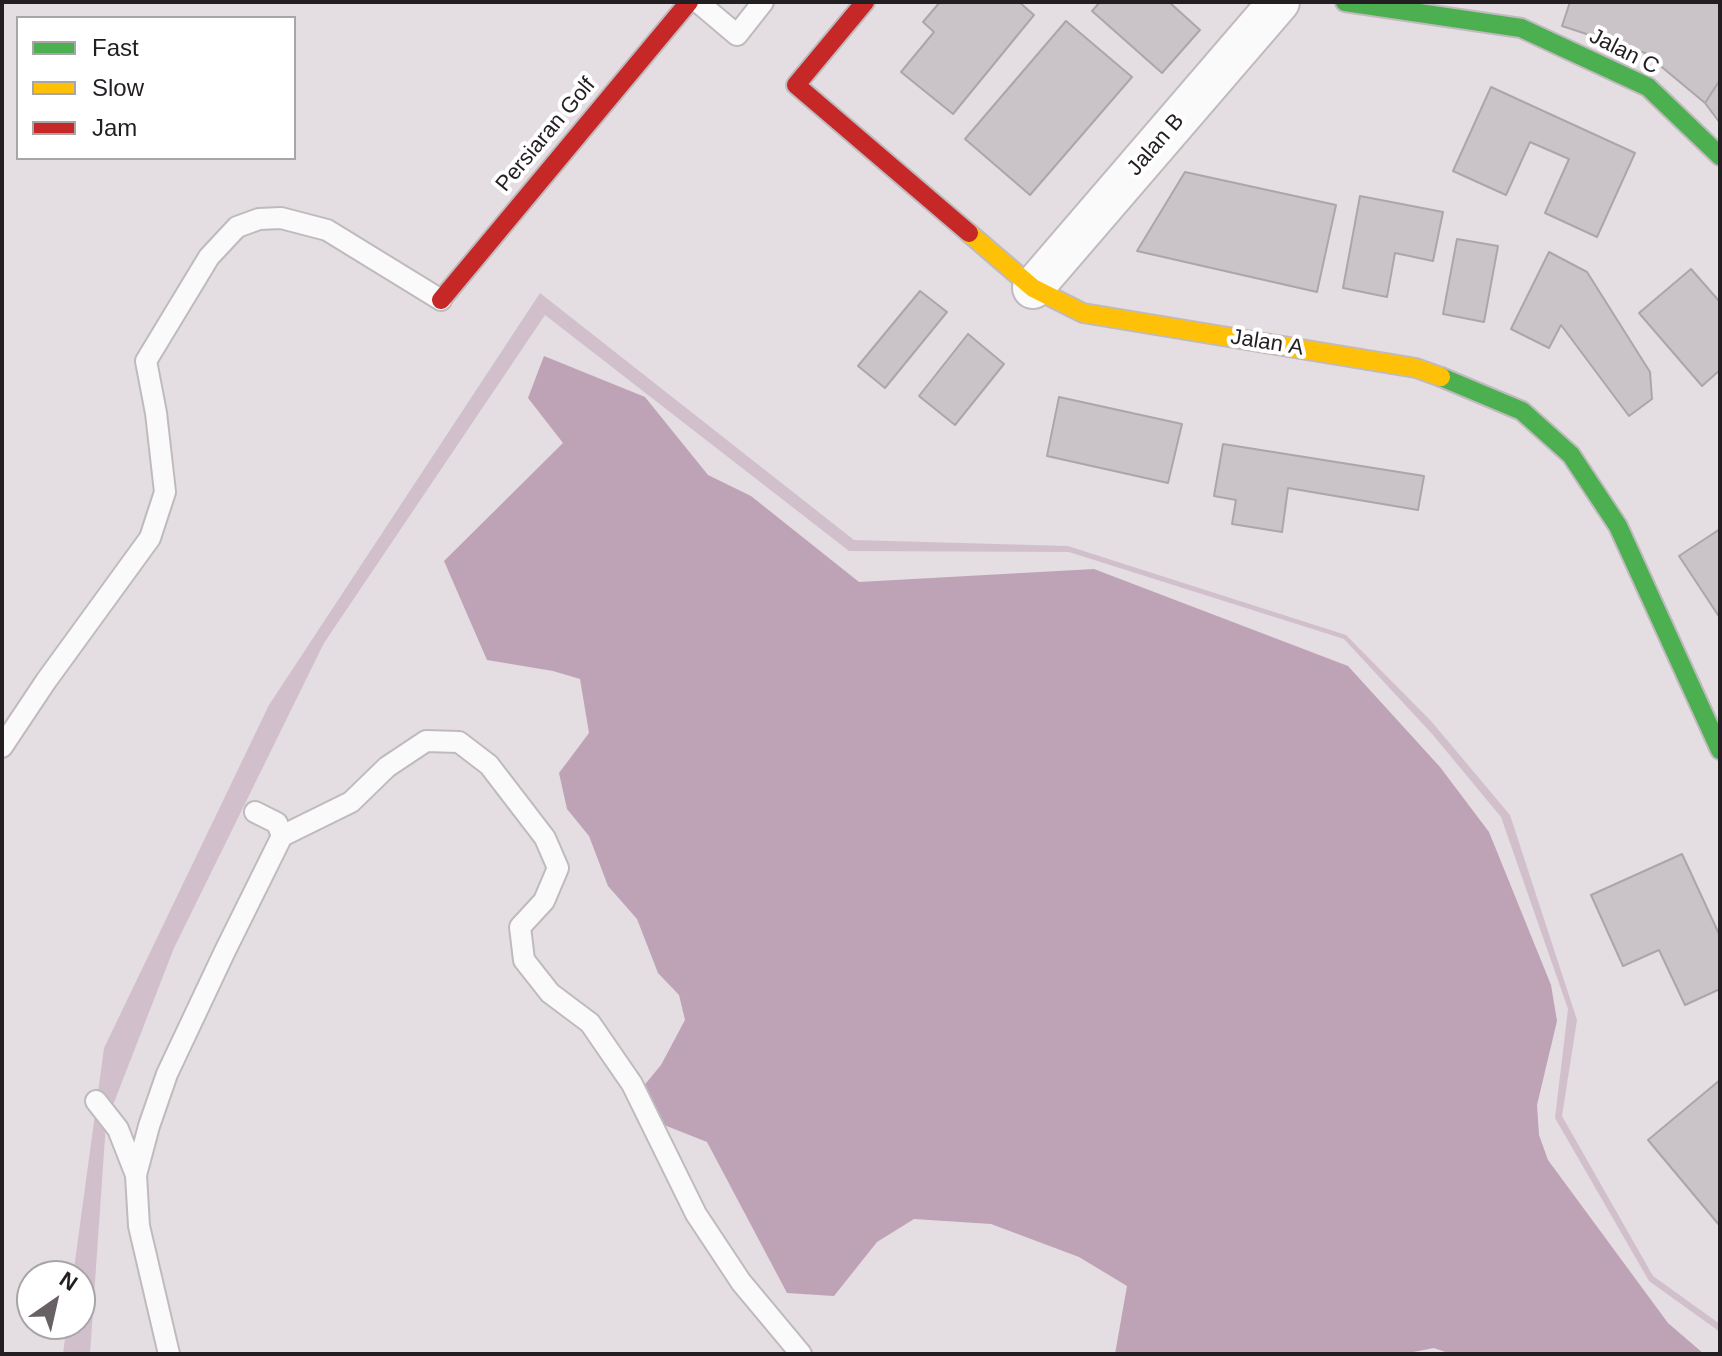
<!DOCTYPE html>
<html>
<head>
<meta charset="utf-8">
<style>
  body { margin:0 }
  #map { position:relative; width:1722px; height:1356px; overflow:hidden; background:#e4dde2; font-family:Arial,sans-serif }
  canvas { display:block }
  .frame { position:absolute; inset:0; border:4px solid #231e22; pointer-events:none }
  .legend { position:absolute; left:16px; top:16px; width:280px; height:144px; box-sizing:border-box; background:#fff; border:2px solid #a7a5a7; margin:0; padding:10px 14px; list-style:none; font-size:24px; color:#231e22 }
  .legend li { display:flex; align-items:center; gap:16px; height:40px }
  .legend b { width:40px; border:2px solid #a7a5a7 }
  .north { position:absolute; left:16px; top:1260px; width:80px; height:80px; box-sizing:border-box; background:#fff; border:2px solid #a7a5a7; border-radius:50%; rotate:34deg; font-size:22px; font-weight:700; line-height:32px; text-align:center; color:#231e22 }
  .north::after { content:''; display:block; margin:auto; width:28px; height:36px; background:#676165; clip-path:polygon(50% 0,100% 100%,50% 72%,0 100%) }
</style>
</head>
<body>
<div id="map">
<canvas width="1722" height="1356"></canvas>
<div class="frame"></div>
<ul class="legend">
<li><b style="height:10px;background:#4caf50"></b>Fast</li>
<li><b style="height:10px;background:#ffc107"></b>Slow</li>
<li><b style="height:10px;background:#c62828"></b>Jam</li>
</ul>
<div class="north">N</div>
</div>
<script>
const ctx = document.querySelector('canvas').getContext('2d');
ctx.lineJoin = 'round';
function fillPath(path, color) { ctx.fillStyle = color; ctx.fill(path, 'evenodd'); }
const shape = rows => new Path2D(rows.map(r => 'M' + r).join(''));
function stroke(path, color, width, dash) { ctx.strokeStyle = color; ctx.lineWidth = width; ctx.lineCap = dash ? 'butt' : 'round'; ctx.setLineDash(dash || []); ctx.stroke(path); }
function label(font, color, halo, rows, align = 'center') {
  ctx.font = font + ' Arial,sans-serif'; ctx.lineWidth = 8; ctx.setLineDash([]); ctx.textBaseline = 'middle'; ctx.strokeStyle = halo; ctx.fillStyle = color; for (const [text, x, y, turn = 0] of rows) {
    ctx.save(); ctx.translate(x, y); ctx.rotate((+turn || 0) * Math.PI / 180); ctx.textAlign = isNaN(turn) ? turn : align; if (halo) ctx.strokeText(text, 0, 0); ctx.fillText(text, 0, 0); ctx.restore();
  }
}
fillPath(shape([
  [540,293,854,540,1068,546,1346,635,1431,721,1510,815,1577,1020,1562,1116,1653,1276,1720,1324,1720,1332,1649,1281,1555,1118,1568,1009,1501,817,1433,735,1344,639,1069,552,849,551,545,315,324,643,174,948,106,1123,90,1354,63,1354,67,1324,80,1324,80,1276,73,1276,104,1048,269,705]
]), '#d1c0cc');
fillPath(shape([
  [544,356,645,397,708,475,751,496,859,582,1094,569,1348,666,1440,767,1489,832,1551,985,1557,1021,1537,1105,1539,1135,1548,1160,1668,1323,1704,1354,1451,1354,1434,1348,1403,1354,1115,1354,1127,1286,1079,1257,991,1224,914,1219,877,1242,834,1296,787,1293,707,1142,654,1121,642,1088,661,1065,685,1020,679,995,658,973,637,919,608,886,589,836,567,809,559,773,589,733,580,679,553,671,487,660,444,561,563,443,528,398]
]), '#bea3b7');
const building = shape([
  [940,2,1019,2,1034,15,953,114,901,72,934,32,923,22,940,2],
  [1100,2,1169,2,1200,30,1162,73,1092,11,1100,2],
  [1570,2,1720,2,1720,80,1705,103,1645,53,1562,26,1570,2],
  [1066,21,1132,77,1030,195,965,139,1066,21],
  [1720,80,1720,123,1705,103,1720,80],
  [1491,87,1635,153,1597,237,1545,213,1569,159,1530,142,1506,195,1453,171,1491,87],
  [1185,172,1336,205,1317,292,1137,251,1185,172],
  [1360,196,1443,212,1433,261,1395,253,1387,297,1343,288,1360,196],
  [1457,239,1498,246,1484,322,1443,314,1457,239],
  [1549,252,1587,272,1650,372,1652,399,1629,416,1561,325,1549,348,1511,329,1549,252],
  [1691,269,1720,302,1720,370,1702,386,1639,313,1691,269],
  [920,291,947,312,885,388,858,366,920,291],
  [968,334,1004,364,955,425,919,396,968,334],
  [1059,397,1182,424,1168,483,1047,456,1059,397],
  [1223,444,1424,476,1418,510,1288,488,1282,532,1232,524,1236,500,1214,496,1223,444],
  [1720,529,1720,618,1679,556,1720,529],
  [1682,854,1720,936,1720,989,1685,1005,1659,950,1623,966,1591,895,1682,854],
  [1720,1080,1720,1226,1648,1140,1720,1080]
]);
fillPath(building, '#cac4c8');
stroke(building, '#aba6aa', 2);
const lane = shape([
  [698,2,737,35,763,2],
  [2,747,46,681,150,538,165,492,156,413,146,361,209,257,237,227,259,219,281,218,327,230,441,300],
  [255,812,277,823,282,836],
  [96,1101,118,1129,136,1175],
  [169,1354,139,1226,136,1175,149,1126,167,1074,225,951,282,836,351,802,387,767,426,741,459,742,489,765,545,838,558,868,544,901,520,927,524,960,550,993,590,1023,632,1084,696,1214,741,1282,801,1354]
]);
const street = shape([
  [1033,288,1279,2]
]);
const fast = shape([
  [1345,2,1521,28,1648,87,1720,156],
  [1441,377,1522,411,1571,455,1618,526,1720,750]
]);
const slow = shape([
  [969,233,1033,288,1083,313,1416,368,1441,377]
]);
const jam = shape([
  [865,2,796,85,969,233],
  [441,300,689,2]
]);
stroke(lane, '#bfbabe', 24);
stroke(street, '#bfbabe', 44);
stroke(fast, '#bfbabe', 22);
stroke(slow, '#bfbabe', 22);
stroke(jam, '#bfbabe', 22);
stroke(lane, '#fbfafb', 20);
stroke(street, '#fbfafb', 40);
stroke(fast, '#4caf50', 18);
stroke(slow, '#ffc107', 18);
stroke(jam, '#c62828', 18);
label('22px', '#231e22', '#fff', [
  ["Jalan C",1624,52,27],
  ["Persiaran Golf",546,135,-50],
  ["Jalan B",1156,145,-49],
  ["Jalan A",1267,343,9]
]);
</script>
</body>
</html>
